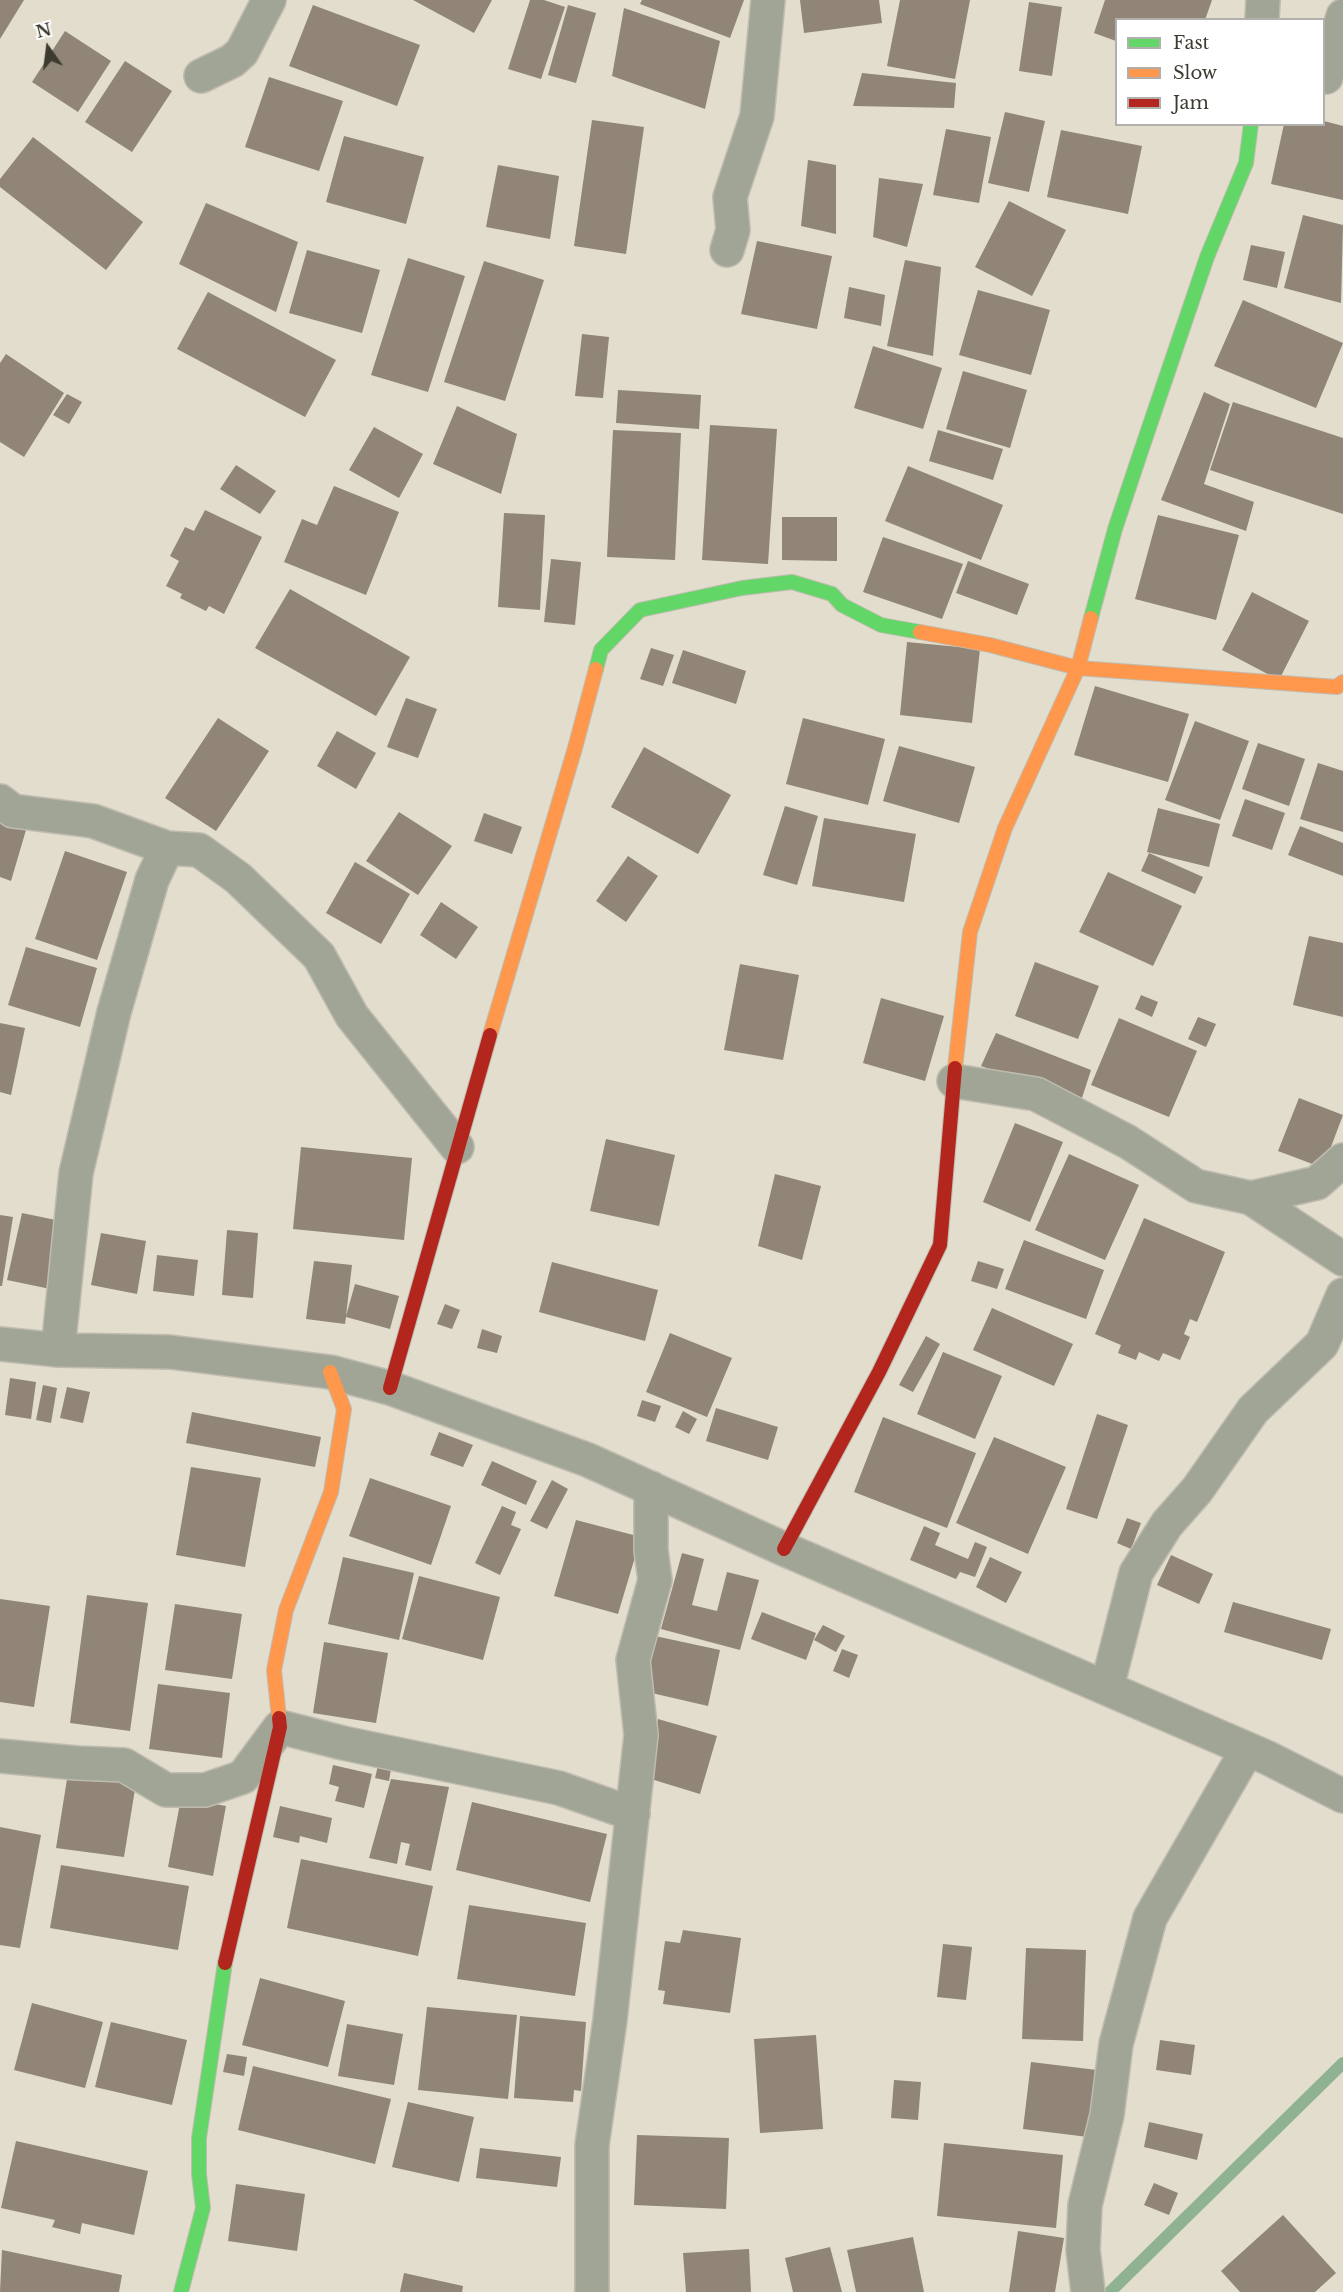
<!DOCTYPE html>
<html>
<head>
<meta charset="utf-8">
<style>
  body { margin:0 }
  #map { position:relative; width:1343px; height:2292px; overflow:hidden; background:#e2ddcd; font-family:"Libre Baskerville",serif }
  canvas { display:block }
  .legend { position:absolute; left:1115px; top:18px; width:210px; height:108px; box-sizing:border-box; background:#fff; border:2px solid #b1b0ac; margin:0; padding:8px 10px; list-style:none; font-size:18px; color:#3d3a2f }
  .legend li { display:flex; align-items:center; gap:12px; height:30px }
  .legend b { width:30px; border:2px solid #b1b0ac }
  .north { position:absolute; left:18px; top:18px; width:60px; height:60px; -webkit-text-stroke:4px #fff; paint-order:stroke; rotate:346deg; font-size:16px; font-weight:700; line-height:24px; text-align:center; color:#3d3a2f }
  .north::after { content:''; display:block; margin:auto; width:21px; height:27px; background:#3d3a2f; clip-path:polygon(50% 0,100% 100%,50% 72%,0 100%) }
</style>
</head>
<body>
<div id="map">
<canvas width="1343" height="2292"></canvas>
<ul class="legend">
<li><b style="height:8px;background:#63d668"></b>Fast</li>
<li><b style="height:8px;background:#ff974d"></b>Slow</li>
<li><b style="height:8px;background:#b3261e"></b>Jam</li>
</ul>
<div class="north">N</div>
</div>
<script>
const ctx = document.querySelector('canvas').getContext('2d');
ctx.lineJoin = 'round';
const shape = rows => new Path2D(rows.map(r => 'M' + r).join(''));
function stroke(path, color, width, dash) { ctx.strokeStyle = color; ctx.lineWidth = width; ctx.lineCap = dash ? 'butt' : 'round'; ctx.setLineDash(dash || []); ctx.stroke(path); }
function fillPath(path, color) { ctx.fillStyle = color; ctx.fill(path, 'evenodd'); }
stroke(shape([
  [1110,2292,1343,2063]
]), '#8eb292', 12);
fillPath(shape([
  [0,0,24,0,0,39],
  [413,0,492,0,474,33],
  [530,0,544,0,565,7,541,79,508,69],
  [642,0,744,0,730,38,640,4],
  [800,0,879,0,882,23,804,33],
  [900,0,970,0,955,79,887,66],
  [1105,0,1212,0,1205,20,1116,20,1116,41,1094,33],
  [1029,2,1062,7,1052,76,1019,71],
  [313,5,420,45,397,106,289,66],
  [568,5,596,13,576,83,548,75],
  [624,8,720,41,705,109,612,76],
  [65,31,111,61,78,112,32,82],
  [125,61,172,91,132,152,85,122],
  [862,73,956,83,954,108,853,106],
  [269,77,343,101,319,171,245,147],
  [1005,112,1045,121,1029,192,988,183],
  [592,120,644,127,626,254,574,246],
  [1324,121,1343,126,1343,200,1271,184,1284,124,1324,124],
  [946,129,991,137,979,203,933,195],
  [1061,130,1142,146,1128,214,1047,197],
  [344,136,424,157,406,224,326,202],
  [33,137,143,222,106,270,0,187,0,179],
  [808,160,836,165,836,234,801,226],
  [498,165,559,176,550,239,486,227],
  [879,178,923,184,907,247,873,237],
  [1009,201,1066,230,1032,296,975,267],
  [206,203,298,242,276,312,179,264],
  [1303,215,1343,225,1341,303,1284,288],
  [757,241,832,256,817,329,741,314],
  [1251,245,1285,252,1277,288,1243,280],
  [307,250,380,270,362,333,289,313],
  [408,258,465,276,428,392,371,375],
  [905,260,941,267,933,356,887,346],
  [484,261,544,280,505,401,444,382],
  [849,287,885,295,881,326,844,318],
  [978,290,1050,310,1031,375,959,355],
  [208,292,336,360,305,417,177,349],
  [1243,300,1343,343,1316,408,1214,366],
  [582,334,609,337,603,398,575,396],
  [873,346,942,368,923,429,854,408],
  [6,354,64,393,24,457,0,442,0,363],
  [963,371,1027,390,1010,448,946,429],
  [618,390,701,395,699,429,616,423],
  [1204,392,1230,404,1204,484,1254,502,1246,531,1161,500],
  [67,394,82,402,69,424,53,415],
  [1233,402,1343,438,1343,514,1210,470],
  [457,406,517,434,501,494,433,464],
  [710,425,777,429,768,564,702,560],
  [374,427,423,454,399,498,349,470],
  [613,430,681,433,675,560,607,557],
  [938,430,1003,449,993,480,929,461],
  [236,465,276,491,260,514,220,489],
  [908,466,1003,505,981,560,885,521],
  [334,486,399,512,366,595,284,562,302,519,317,525],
  [205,510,262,537,224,614,209,606,206,611,180,598,182,594,166,586,179,561,170,556,185,527,194,531],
  [504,513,545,515,540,610,498,607],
  [1158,515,1239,535,1216,620,1135,599],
  [782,517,837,517,837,561,782,560],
  [883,537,963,564,942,619,863,592],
  [551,559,581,562,575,625,544,622],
  [968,561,1029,584,1017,615,956,593],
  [290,589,410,657,376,716,255,648],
  [1252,592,1309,621,1279,680,1222,650],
  [907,642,980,649,972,723,900,715],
  [651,648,674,655,663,686,640,679],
  [683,650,746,671,736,704,672,683],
  [1095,686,1189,714,1168,782,1074,755],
  [406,698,437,709,418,758,387,747],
  [218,718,269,751,216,831,165,798],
  [803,718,885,739,868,805,786,784],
  [1195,721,1249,741,1220,820,1165,800],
  [337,731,376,753,356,789,317,766],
  [1258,743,1305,759,1289,806,1242,789],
  [899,746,975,767,959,823,883,801],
  [644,747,731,795,698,854,611,807],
  [1318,763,1343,771,1343,832,1300,819],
  [1245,799,1285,813,1272,850,1232,836],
  [785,806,818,816,797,885,763,875],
  [1158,808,1220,824,1209,867,1147,852],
  [399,812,452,846,418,895,366,861],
  [484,813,522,827,512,854,474,841],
  [824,818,916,834,904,902,812,886],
  [0,821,26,830,11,881,0,877],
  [1300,826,1343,843,1343,876,1288,855],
  [65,851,127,872,97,960,35,939],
  [1149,853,1203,877,1195,894,1141,871],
  [628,856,658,876,626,922,596,901],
  [355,862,410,894,381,944,326,913],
  [1108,872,1182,906,1153,966,1079,932],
  [441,902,478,927,456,959,420,935],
  [1309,936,1343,943,1343,1017,1293,1005],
  [26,947,97,968,80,1027,8,1005],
  [1035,962,1099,986,1078,1039,1015,1016],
  [740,964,799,975,783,1060,724,1050],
  [1141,995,1158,1002,1152,1017,1135,1009],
  [881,998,944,1016,925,1081,863,1063],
  [1198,1017,1216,1024,1206,1047,1188,1039],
  [1119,1018,1197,1051,1169,1117,1091,1085],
  [0,1023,25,1028,11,1095,0,1092],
  [996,1033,1091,1070,1081,1101,981,1066],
  [1299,1098,1343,1115,1323,1168,1278,1151],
  [1015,1123,1063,1142,1030,1222,983,1202],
  [606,1139,675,1155,659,1226,590,1211],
  [301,1147,412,1158,404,1240,293,1229],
  [1069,1154,1139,1185,1105,1260,1035,1230],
  [775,1174,821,1186,802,1260,758,1246],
  [22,1213,70,1223,55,1290,7,1280],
  [0,1215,13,1217,2,1286,0,1286],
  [1144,1218,1225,1252,1197,1322,1190,1319,1184,1334,1190,1337,1180,1360,1163,1353,1159,1361,1139,1352,1136,1360,1118,1353,1121,1345,1095,1334],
  [227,1230,258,1233,253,1298,222,1295],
  [101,1233,146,1241,137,1294,91,1285],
  [1024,1240,1104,1270,1086,1319,1005,1289],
  [157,1255,198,1260,194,1296,153,1291],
  [314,1261,352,1265,346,1316,355,1284,399,1296,390,1329,346,1317,345,1324,306,1319],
  [978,1261,1004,1269,997,1289,971,1281],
  [552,1262,658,1290,645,1341,539,1312],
  [445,1304,460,1310,452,1329,437,1324],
  [992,1308,1073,1344,1054,1386,973,1350],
  [482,1329,502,1336,497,1353,477,1348],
  [670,1333,732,1358,707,1417,646,1392],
  [926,1336,940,1344,913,1392,899,1385],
  [943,1352,1002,1376,975,1439,917,1414],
  [10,1378,36,1382,31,1419,5,1415],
  [43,1385,57,1388,51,1423,36,1420],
  [67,1387,90,1392,83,1423,60,1418],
  [642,1400,661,1406,655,1422,637,1416],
  [716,1408,778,1427,768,1460,706,1441],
  [683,1411,697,1419,689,1434,675,1427],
  [192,1412,321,1437,315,1467,186,1443],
  [1097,1414,1128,1425,1097,1519,1066,1509],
  [883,1417,976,1453,947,1528,854,1492],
  [439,1432,473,1445,463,1467,430,1455],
  [994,1437,1066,1467,1028,1554,956,1523],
  [492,1461,537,1481,526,1505,481,1485],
  [191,1467,261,1478,245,1567,176,1555],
  [370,1478,451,1506,431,1565,349,1536],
  [552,1480,568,1489,547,1529,530,1521],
  [502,1506,516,1512,511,1525,521,1529,500,1575,475,1563],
  [1127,1518,1141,1523,1131,1549,1117,1543],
  [576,1520,641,1537,618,1614,554,1596],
  [924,1526,940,1533,935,1545,968,1559,975,1542,987,1547,975,1577,960,1572,956,1579,910,1560],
  [682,1553,704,1559,692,1605,717,1611,727,1572,759,1580,740,1650,661,1629],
  [1171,1555,1213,1574,1199,1604,1157,1585],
  [343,1557,414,1573,399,1640,328,1624],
  [990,1557,1022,1572,1006,1603,976,1587],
  [419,1576,500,1597,483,1660,402,1639],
  [87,1595,148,1603,130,1731,70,1723],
  [0,1599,50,1606,34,1707,0,1702],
  [1233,1602,1331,1629,1322,1660,1224,1632],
  [175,1604,242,1614,232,1679,165,1670],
  [762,1612,816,1633,806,1660,751,1639],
  [823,1625,845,1636,836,1652,814,1640],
  [655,1636,720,1650,708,1706,643,1691],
  [324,1642,388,1653,376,1723,313,1713],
  [842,1649,858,1655,849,1678,833,1671],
  [158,1684,230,1693,222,1758,149,1749],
  [658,1719,717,1736,700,1794,641,1776],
  [379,1761,392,1763,389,1781,375,1778],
  [333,1765,372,1774,364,1808,335,1801,339,1787,329,1784],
  [68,1773,136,1783,124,1857,56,1848],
  [391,1779,449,1787,431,1871,405,1865,410,1844,401,1842,397,1864,369,1858],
  [181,1798,226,1806,213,1876,168,1867],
  [472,1802,607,1834,590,1902,456,1870],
  [280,1806,332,1818,327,1843,300,1836,299,1843,273,1837],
  [0,1827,41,1835,20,1948,0,1945],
  [301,1859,433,1886,418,1956,287,1928],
  [61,1865,189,1886,178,1950,50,1928],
  [469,1905,586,1923,575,1996,457,1979],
  [683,1930,741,1938,730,2013,663,2004,665,1991,658,1990,665,1941,680,1943],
  [943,1944,972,1947,966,2000,937,1997],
  [1026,1948,1086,1950,1083,2041,1022,2039],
  [260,1978,345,2001,328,2067,242,2045],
  [32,2003,103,2022,85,2088,14,2070],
  [427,2007,517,2015,508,2099,418,2090],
  [520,2016,586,2022,581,2091,574,2090,573,2102,514,2098],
  [111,2022,187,2040,172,2105,95,2087],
  [347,2024,403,2034,394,2085,338,2076],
  [816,2035,823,2129,760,2133,754,2039],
  [1160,2040,1195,2045,1191,2075,1156,2070],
  [227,2054,247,2057,244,2076,223,2072],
  [1031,2062,1097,2070,1088,2137,1023,2129],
  [253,2066,391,2099,375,2164,238,2130],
  [894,2080,921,2082,918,2120,891,2118],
  [408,2102,474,2117,459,2182,392,2167],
  [1149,2122,1203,2134,1197,2160,1144,2147],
  [637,2135,729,2138,726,2209,634,2205],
  [16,2141,148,2171,134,2235,82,2223,80,2234,52,2227,55,2220,1,2208],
  [944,2143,1063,2155,1056,2228,937,2216],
  [480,2148,561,2157,557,2187,476,2178],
  [1154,2183,1178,2193,1169,2215,1144,2205],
  [236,2184,305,2194,297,2251,228,2241],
  [1283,2215,1336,2273,1315,2292,1240,2292,1221,2271],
  [1018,2231,1064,2238,1055,2292,1009,2292],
  [913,2237,924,2292,856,2292,847,2250],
  [830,2247,842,2292,793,2292,785,2258],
  [749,2249,751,2292,686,2292,683,2253],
  [2,2250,122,2275,119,2292,0,2292],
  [404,2273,463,2286,462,2292,400,2292]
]), '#908576');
const street = shape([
  [1262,20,1263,0],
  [201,76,232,61,242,52,269,0],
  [1324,77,1326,77,1343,16],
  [727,250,733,230,730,197,757,116,768,0],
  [0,801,13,811,93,821,167,848,199,850,238,878,319,956,352,1016,457,1147],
  [954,1081,1036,1094,1128,1142,1196,1186,1251,1198,1343,1259],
  [1251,1198,1317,1183,1343,1160],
  [0,1344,58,1350,170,1352,330,1372,390,1388,588,1460,784,1549,1268,1758,1343,1796],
  [58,1350,76,1173,114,1012,152,880,167,848],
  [1107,1687,1136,1573,1167,1524,1197,1490,1253,1410,1322,1344,1343,1295],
  [0,1756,77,1763,124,1765,166,1790,205,1790,243,1777,280,1727,343,1743,559,1788,633,1814],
  [592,2292,592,2145,610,2020,641,1735,633,1660,655,1580,651,1550,651,1488],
  [1088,2292,1083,2250,1085,2205,1107,2115,1116,2044,1150,1918,1247,1750]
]);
const fast = shape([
  [1091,618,1115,529,1139,457,1207,257,1246,163,1251,124],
  [596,669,601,650,640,610,742,588,792,582,832,594,842,605,881,625,920,632],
  [181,2292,203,2208,199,2174,199,2138,225,1963]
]);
const slow = shape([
  [920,632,990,645,1078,668,1337,687,1343,682],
  [490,1035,575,748,596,669],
  [955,1068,970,932,1005,828,1078,668,1091,618],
  [279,1718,274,1670,286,1610,331,1492,344,1409,330,1372]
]);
const jam = shape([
  [390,1388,490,1035],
  [784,1549,879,1372,940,1245,955,1068],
  [225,1963,280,1727,279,1718]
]);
stroke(street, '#bfbcaf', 36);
stroke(fast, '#bfbcaf', 16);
stroke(slow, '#bfbcaf', 16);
stroke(jam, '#bfbcaf', 16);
stroke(street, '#a1a596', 33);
stroke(fast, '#63d668', 14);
stroke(slow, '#ff974d', 14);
stroke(jam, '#b3261e', 14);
</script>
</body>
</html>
